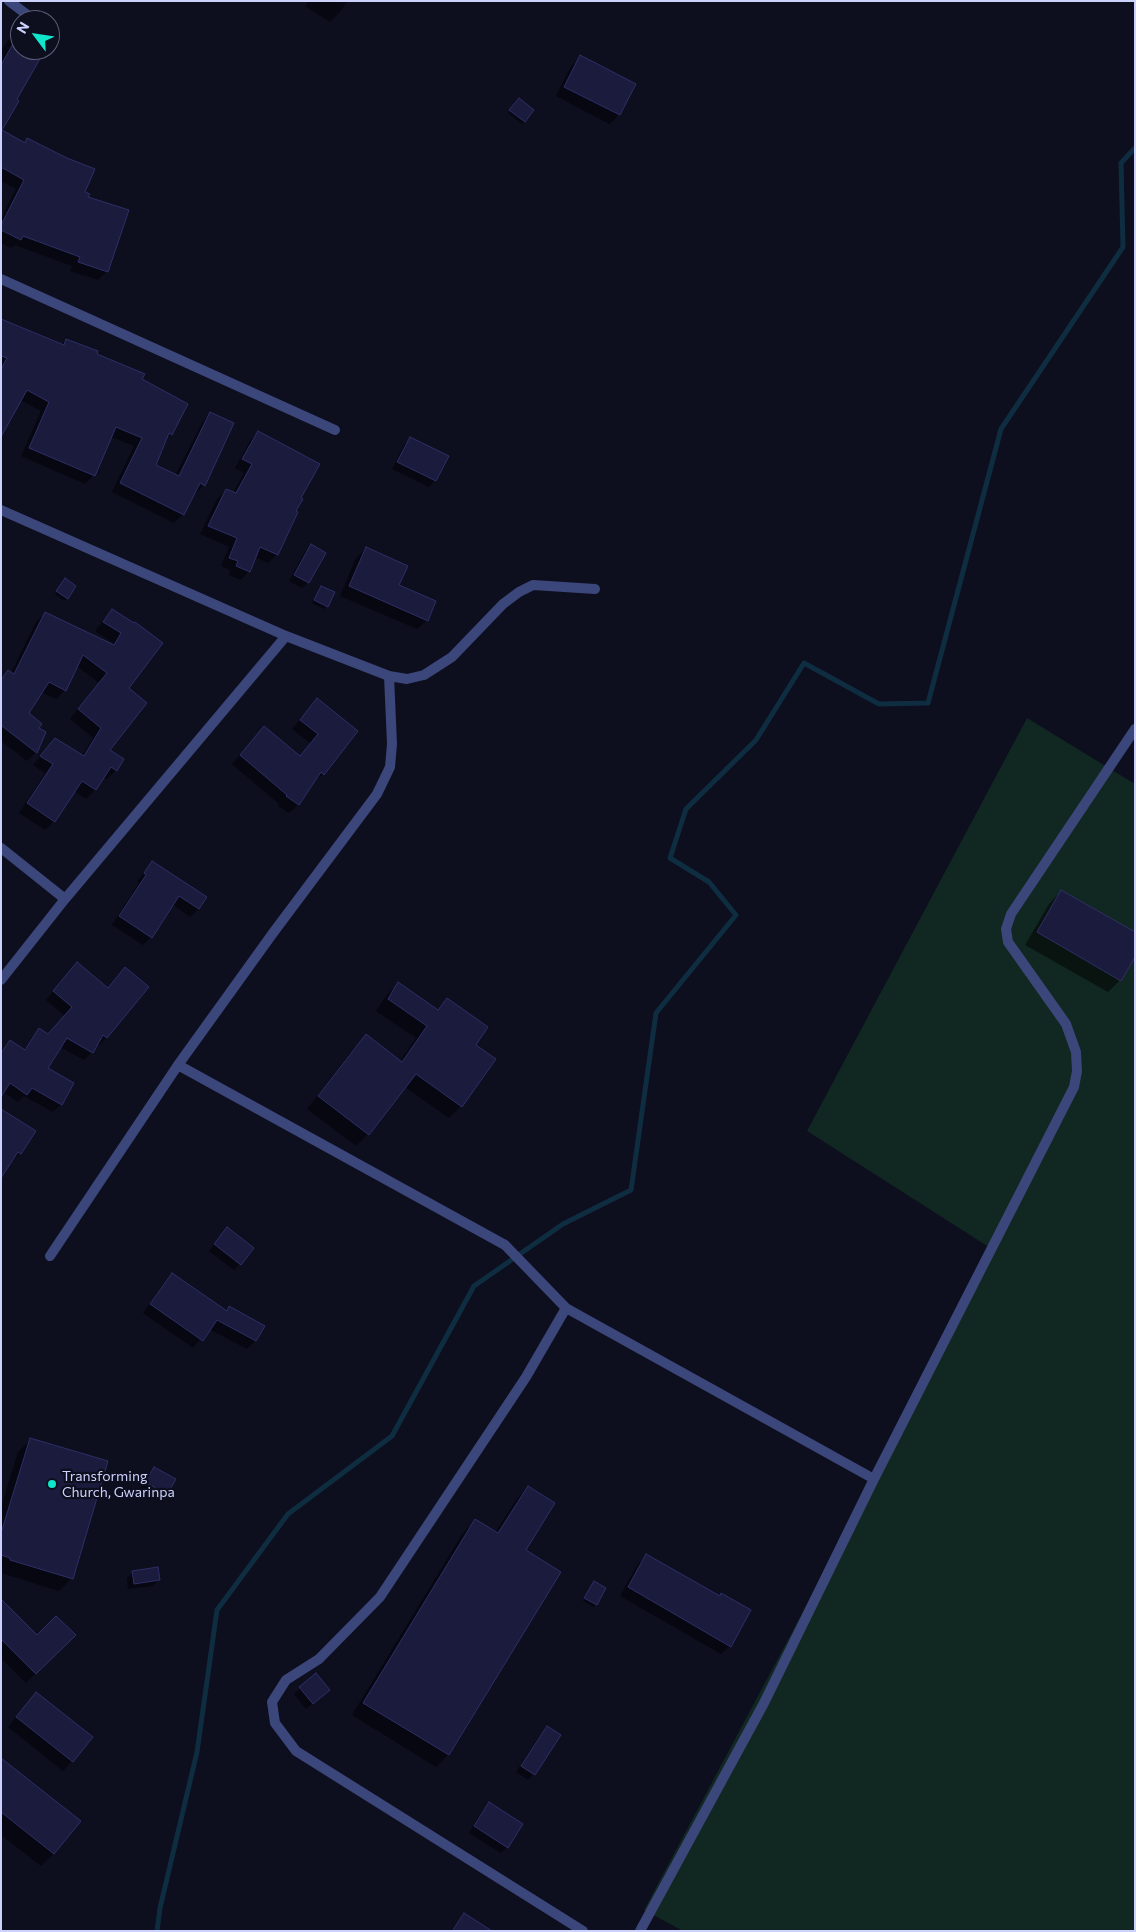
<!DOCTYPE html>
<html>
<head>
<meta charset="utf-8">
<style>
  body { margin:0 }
  #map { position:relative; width:1136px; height:1932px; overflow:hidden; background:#0d0e1e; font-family:Commissioner,sans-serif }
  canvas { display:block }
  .frame { position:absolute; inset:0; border:2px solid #cdd2fc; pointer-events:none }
  .north { position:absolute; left:10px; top:10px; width:50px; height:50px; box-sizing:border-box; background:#0d0e1e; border:1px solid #5a5c77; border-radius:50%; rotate:301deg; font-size:14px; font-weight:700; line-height:20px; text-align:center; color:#cdd2fc }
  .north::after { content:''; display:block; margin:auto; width:18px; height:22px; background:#0fe6cc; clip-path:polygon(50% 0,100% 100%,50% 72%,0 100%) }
</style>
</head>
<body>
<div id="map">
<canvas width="1136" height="1932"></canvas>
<div class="frame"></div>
<div class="north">N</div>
</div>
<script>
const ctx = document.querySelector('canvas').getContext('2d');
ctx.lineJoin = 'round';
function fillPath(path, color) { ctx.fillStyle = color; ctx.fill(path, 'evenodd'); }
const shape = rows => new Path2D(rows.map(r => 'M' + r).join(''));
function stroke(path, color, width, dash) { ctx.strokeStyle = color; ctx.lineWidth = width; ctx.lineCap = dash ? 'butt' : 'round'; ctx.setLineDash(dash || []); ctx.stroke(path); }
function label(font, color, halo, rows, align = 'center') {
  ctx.font = font + ' Commissioner,sans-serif'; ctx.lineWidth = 4.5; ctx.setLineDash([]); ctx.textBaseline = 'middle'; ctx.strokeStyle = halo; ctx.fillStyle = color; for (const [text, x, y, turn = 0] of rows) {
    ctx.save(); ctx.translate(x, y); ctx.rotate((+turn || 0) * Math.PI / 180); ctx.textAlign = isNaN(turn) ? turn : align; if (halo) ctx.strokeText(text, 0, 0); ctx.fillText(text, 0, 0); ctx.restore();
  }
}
fillPath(shape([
  [1027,718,1135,784,1135,1931,683,1931,644,1910,995,1251,807,1131]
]), '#112721');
fillPath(shape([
  [308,1,347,1,340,12,330,22,305,6],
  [20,25,20,50,26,50,1,80,1,50],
  [581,57,634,85,619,115,609,124,556,96,571,66],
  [516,102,533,110,522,124,508,113],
  [1,131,84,193,87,197,107,271,98,280,70,271,72,266,15,245,11,248,1,243,1,219,16,189,1,181],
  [1,321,61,345,66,340,141,380,171,434,165,440,154,466,175,476,202,423,210,414,204,485,195,494,193,493,183,514,174,523,112,492,134,446,111,437,94,475,85,484,21,456,41,411,20,400,1,434],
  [258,432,277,554,268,563,255,557,249,571,241,580,229,575,230,570,221,566,229,547,200,534,217,499,226,490,233,493,244,473,235,468,250,441],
  [410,438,435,480,429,487,392,469,404,445],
  [311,546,308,582,302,588,289,581,305,552],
  [366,549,427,620,417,629,340,596,356,558],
  [62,582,67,598,64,601,55,594],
  [321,587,327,606,324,609,312,603],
  [112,610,133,625,127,689,108,750,122,759,116,770,107,779,103,777,95,790,86,799,74,791,54,821,45,830,19,813,45,773,33,765,55,739,82,756,93,738,70,719,99,683,77,666,65,690,56,699,41,692,27,713,37,728,36,752,27,761,1,741,1,727,34,752,34,749,1,723,1,679,8,672,11,673,36,622,45,613,112,645,113,643,95,631],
  [317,700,323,774,313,783,298,805,289,813,278,806,279,804,232,764,264,727,299,757,310,743,292,729],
  [152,863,198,909,190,917,172,904,151,937,143,945,112,925,139,883,137,882],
  [1061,891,1120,980,1108,992,1025,945,1049,904],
  [77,963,107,989,147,987,106,1038,98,1046,96,1044,91,1053,91,1050,62,1034,61,1036,91,1053,84,1060,60,1047,46,1069,61,1104,53,1112,24,1096,18,1102,3,1092,1,1095,1,1050,10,1041,24,1050,40,1030,48,1035,65,1016,46,1000],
  [398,984,436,1010,447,999,474,1045,461,1106,449,1118,405,1087,368,1134,356,1146,307,1109,354,1048,366,1036,400,1061,416,1038,376,1011,386,996],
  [1,1110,20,1153,12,1162,11,1161],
  [221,1235,240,1264,234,1270,209,1251],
  [172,1274,225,1311,229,1307,263,1326,255,1341,247,1349,209,1329,193,1348,143,1313,164,1283],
  [31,1439,72,1578,59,1591,1,1573,1,1507,18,1452],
  [154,1468,166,1494,160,1500,140,1488,148,1474],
  [528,1487,524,1551,559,1572,448,1755,436,1767,352,1715,463,1533,475,1521,495,1533,516,1500],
  [646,1556,730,1646,721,1654,620,1596,638,1564],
  [133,1572,159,1580,152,1586,128,1589,127,1578],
  [594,1582,596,1604,594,1607,583,1601],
  [1,1608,37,1637,74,1635,26,1683,1,1658],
  [316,1674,322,1696,306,1709,294,1694],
  [36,1693,72,1761,63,1771,8,1727],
  [547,1728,535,1773,521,1764,541,1734],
  [1,1759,79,1821,53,1854,41,1866,1,1835],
  [520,1766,533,1775,528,1780,516,1772],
  [489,1804,507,1847,501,1853,469,1833,483,1810],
  [464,1914,484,1931,450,1931]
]), '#0007');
stroke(shape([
  [157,1931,160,1908,197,1752,217,1610,288,1514,392,1436,474,1286,563,1224,631,1190,656,1013,736,915,709,882,670,858,686,809,756,740,804,663,879,704,928,703,1001,429,1123,247,1121,163,1135,148]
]), '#0f2d40', 5);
const building = shape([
  [14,42,20,45,20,50,28,50,41,57,17,99,19,101,2,130,25,143,27,138,67,158,95,169,85,192,90,194,88,197,129,210,108,272,78,262,80,257,23,236,21,240,1,230,1,225,24,180,1,167,1,65,14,42],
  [580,55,636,84,620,115,564,87,580,55],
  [519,98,534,110,525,122,509,110,519,98],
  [1,319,64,345,66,339,98,351,97,354,145,374,142,379,188,404,172,435,169,433,156,465,179,476,210,412,234,423,205,486,200,483,184,515,120,483,142,438,116,427,95,476,29,448,49,402,27,390,1,437,1,369,7,358,1,356,1,319],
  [258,431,320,464,301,498,303,499,296,511,298,512,278,555,260,547,250,572,236,566,238,561,229,558,237,538,208,526,226,489,236,493,252,464,242,459,258,431],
  [410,437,449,456,436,481,397,462,410,437],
  [311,544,326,553,309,583,294,575,311,544],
  [366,547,408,566,399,585,436,601,428,621,349,586,366,547],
  [65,578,76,586,68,599,56,591,65,578],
  [321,586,335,592,328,607,314,600,321,586],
  [112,609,134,623,135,622,163,643,129,688,147,703,110,750,124,759,117,771,111,767,96,790,82,781,55,822,27,803,53,764,40,756,55,738,84,756,101,728,78,709,107,673,83,655,66,691,49,682,29,713,42,724,39,728,46,732,37,753,1,725,1,680,8,670,14,674,45,612,114,645,121,633,103,622,112,609],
  [317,698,358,731,324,775,321,772,299,805,286,796,287,795,240,755,264,726,300,756,318,734,300,720,317,698],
  [152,861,207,897,199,909,179,896,152,938,119,916,146,875,144,873,152,861],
  [1061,890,1135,932,1135,957,1121,981,1037,932,1061,890],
  [77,962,108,988,125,967,149,987,107,1038,103,1035,93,1053,67,1038,48,1068,74,1083,62,1105,32,1088,27,1095,10,1083,1,1097,1,1053,10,1040,25,1050,39,1028,48,1034,72,1007,53,991,77,962],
  [398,982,438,1010,447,998,488,1027,476,1045,496,1059,462,1107,416,1074,369,1135,318,1096,366,1034,402,1062,427,1026,388,999,398,982],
  [1,1109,36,1131,21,1154,18,1152,1,1178,1,1109],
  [227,1227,254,1248,241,1265,214,1244,227,1227],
  [172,1273,227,1311,229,1306,265,1326,256,1341,217,1320,203,1341,150,1304,172,1273],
  [30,1438,108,1461,73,1579,10,1560,10,1558,1,1555,1,1533,30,1438],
  [154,1467,176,1479,167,1495,145,1482,154,1467],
  [528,1486,555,1503,526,1550,561,1572,449,1755,363,1703,475,1519,498,1533,528,1486],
  [646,1554,720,1596,721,1593,751,1610,731,1647,628,1587,646,1554],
  [158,1567,160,1580,134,1584,132,1571,158,1567],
  [594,1581,606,1588,597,1605,584,1598,594,1581],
  [1,1599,37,1635,56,1616,76,1635,36,1674,1,1639,1,1599],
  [316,1673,330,1690,313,1704,299,1687,316,1673],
  [36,1692,93,1737,73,1762,16,1717,36,1692],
  [547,1726,561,1735,535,1775,521,1766,547,1726],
  [1,1758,81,1821,54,1854,1,1812,1,1758],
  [489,1802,523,1824,508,1848,474,1826,489,1802],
  [464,1913,492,1931,452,1931,464,1913]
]);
fillPath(building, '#1b1b3d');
stroke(building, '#2e2f68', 1);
stroke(shape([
  [9,1,34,20],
  [50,32,54,35],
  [1,279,335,430],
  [1,510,286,636,389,676,407,679,424,675,452,657,503,604,519,592,533,585,595,589],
  [1,848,65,899],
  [1,980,65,899,286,636],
  [178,1065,505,1245,566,1308,526,1377,380,1597,319,1659,286,1680,272,1702,275,1723,296,1751,583,1931],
  [50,1256,178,1065,273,933,377,794,390,767,392,744,389,676],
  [566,1308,874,1479],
  [640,1931,764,1703,874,1479,1074,1087,1077,1071,1076,1052,1066,1024,1008,942,1006,929,1011,914,1135,729]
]), '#3b467a', 10);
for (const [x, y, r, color] of [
  [52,1484,5,"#0fe6cc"]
]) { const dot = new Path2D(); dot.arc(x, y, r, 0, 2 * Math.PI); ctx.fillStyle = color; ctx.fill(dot); stroke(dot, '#0d0e1e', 2); }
label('14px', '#cdd2fc', '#0d0e1e', [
  ["Transforming",62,1476],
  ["Church, Gwarinpa",62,1492]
], 'left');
</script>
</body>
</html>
